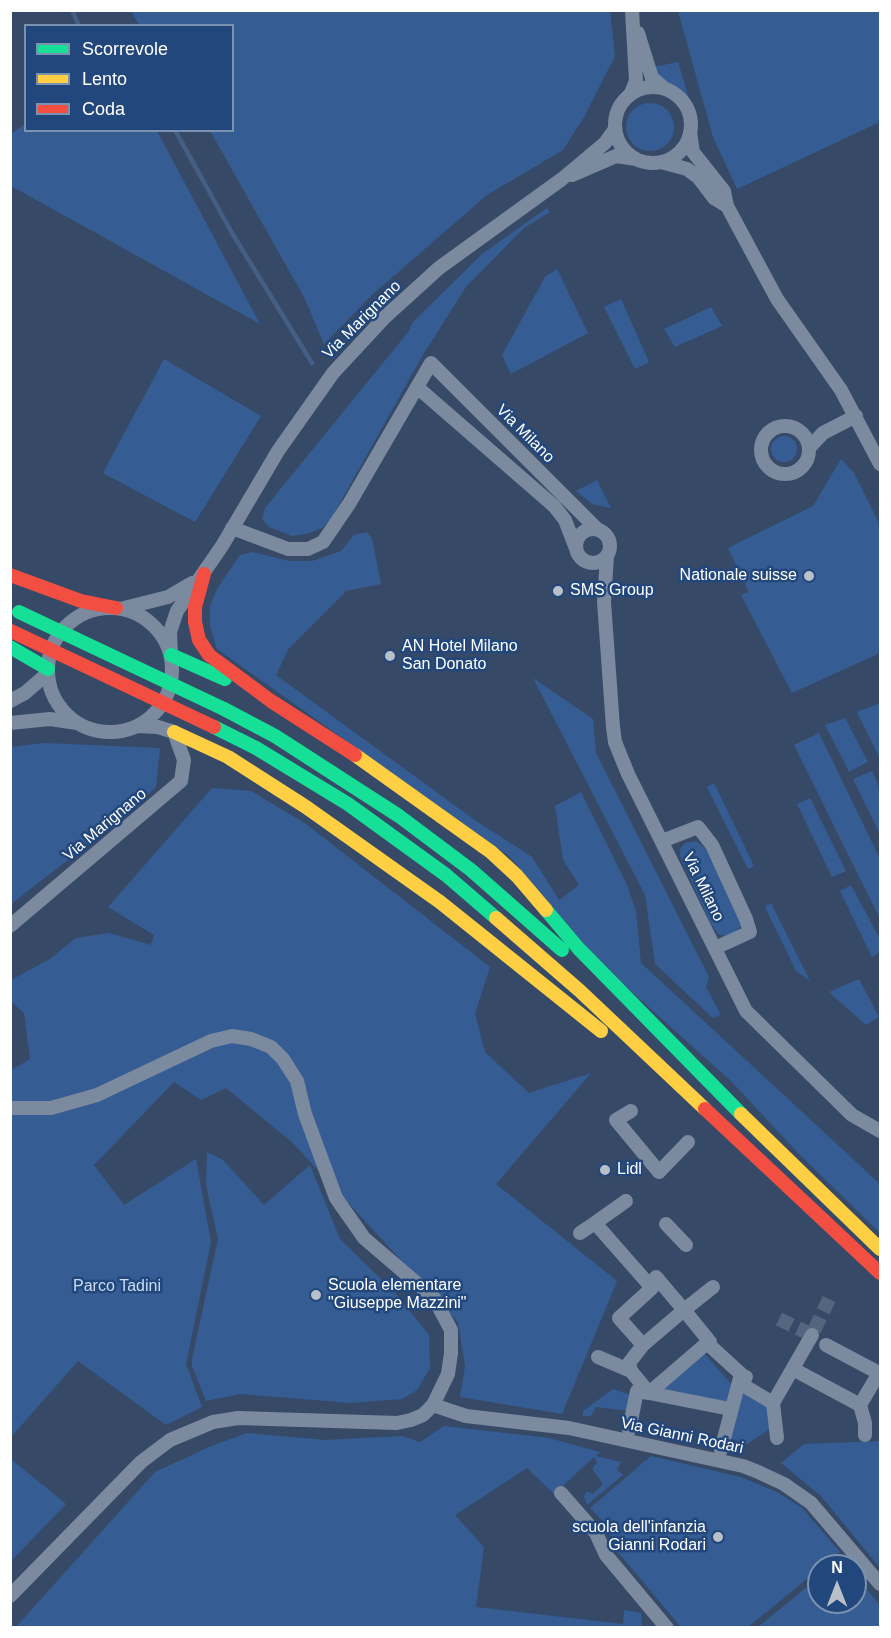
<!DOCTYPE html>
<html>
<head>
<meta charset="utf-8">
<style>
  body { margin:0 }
  #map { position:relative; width:891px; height:1638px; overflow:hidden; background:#364a68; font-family:Arial,sans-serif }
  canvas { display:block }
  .frame { position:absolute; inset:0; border:12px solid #fff; pointer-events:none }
  .legend { position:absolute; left:24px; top:24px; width:210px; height:108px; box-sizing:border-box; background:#22477c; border:2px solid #7a91b0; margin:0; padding:8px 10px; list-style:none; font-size:18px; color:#fff }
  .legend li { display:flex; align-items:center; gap:12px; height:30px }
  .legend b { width:30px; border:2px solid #7a91b0 }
  .north { position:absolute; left:807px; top:1554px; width:60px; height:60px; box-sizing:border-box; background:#22477c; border:2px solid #7a91b0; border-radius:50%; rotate:0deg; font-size:16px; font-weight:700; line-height:24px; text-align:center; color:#fff }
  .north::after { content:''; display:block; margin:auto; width:21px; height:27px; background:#b9c0ca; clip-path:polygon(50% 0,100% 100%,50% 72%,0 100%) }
</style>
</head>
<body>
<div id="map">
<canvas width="891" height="1638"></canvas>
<div class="frame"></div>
<ul class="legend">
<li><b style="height:8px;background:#16e098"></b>Scorrevole</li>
<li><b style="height:8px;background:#ffcf43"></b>Lento</li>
<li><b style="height:8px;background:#f24e42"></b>Coda</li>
</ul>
<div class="north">N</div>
</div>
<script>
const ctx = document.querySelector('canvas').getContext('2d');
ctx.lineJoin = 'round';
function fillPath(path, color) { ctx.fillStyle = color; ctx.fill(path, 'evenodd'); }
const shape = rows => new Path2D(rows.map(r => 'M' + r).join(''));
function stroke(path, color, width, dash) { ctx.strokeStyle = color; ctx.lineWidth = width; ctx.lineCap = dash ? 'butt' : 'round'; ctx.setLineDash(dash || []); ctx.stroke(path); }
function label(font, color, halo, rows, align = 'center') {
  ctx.font = font + ' Arial,sans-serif'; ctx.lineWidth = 5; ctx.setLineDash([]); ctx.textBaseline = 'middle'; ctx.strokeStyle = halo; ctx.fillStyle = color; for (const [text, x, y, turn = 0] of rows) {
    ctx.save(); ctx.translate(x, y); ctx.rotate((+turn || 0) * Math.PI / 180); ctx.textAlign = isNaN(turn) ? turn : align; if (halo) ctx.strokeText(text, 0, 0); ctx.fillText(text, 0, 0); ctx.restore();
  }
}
fillPath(shape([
  [131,11,610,11,615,56,584,117,563,150,487,195,373,294,324,344,304,297,210,131,232,130,232,26,139,25],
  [678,11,880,11,880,122,737,189,713,137],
  [678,62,689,98,656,74,653,67],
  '626 127a24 24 0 1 1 48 0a24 24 0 1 1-48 0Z',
  [25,124,26,130,157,131,260,324,11,186,11,134],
  [547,208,550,212,524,228,466,287,424,353,331,519,322,528,310,533,292,536,269,527,262,519,265,508,409,331,413,322,482,254],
  [557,269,588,333,511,374,502,355,545,277],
  [621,299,649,362,635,369,604,307],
  [711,307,722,326,675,347,664,329],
  [164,359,261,416,195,522,103,473],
  '771 449a13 13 0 1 1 26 0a13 13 0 1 1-26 0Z',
  [841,459,854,473,880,525,880,653,792,693,741,595,749,592,728,548,813,506],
  [597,480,611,508,592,504,576,491],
  [367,532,372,539,381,584,346,591,289,648,276,675,476,821,532,857,559,900,579,885,563,860,555,806,581,792,627,885,636,911,641,963,880,1184,880,1233,799,1154,731,1081,604,967,509,856,217,649,210,627,210,606,217,589,240,555,253,552,289,561,312,561,341,551,354,535],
  [533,678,593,719,596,753,709,977,706,987,721,1015,713,1018,655,964,645,895],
  [880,703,880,756,879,757,857,712],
  [845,718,868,762,849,772,825,725],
  [819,733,880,859,880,919,794,745],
  [44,743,160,748,156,787,117,822,11,904,11,747],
  [872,771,880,789,880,834,853,779],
  [714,783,754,866,748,869,707,787],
  [212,788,251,791,306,824,490,967,475,1013,485,1052,529,1093,591,1073,496,1184,617,1281,562,1414,460,1397,465,1366,458,1322,292,1142,226,1088,201,1100,174,1082,94,1165,124,1205,196,1159,211,1242,186,1364,202,1407,166,1425,78,1361,11,1437,10,1071,30,1059,24,1013,11,1001,11,980,50,959,76,938,109,933,151,945,154,935,108,907],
  [810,798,846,871,832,877,797,804],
  [696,841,705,848,739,916,742,925,730,937,718,934,711,924,680,856,680,849,685,843],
  [851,885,880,939,880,952,872,957,840,891],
  [771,903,810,981,796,971,765,907],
  [859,979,879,1017,866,1025,829,992],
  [207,1152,223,1160,264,1205,310,1165,340,1239,397,1295,429,1335,430,1368,417,1390,402,1399,351,1403,240,1394,206,1401,192,1366,192,1359,218,1239,206,1185],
  [703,1352,732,1385,727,1403,658,1391],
  [613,1389,633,1396,629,1411,596,1407,591,1416,583,1416,583,1411],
  [740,1389,768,1403,770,1429,747,1444,729,1438],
  [444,1426,549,1438,600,1452,596,1456,621,1462,617,1470,623,1475,587,1505,584,1496,587,1491,593,1494,603,1484,592,1469,597,1463,594,1457,554,1494,527,1468,455,1515,484,1547,476,1607,623,1624,624,1610,641,1613,642,1627,15,1628,155,1472,209,1447,247,1433,325,1440,402,1436,420,1442],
  [880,1441,880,1568,821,1496,781,1463,804,1444],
  [651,1456,740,1477,777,1492,802,1508,840,1552,819,1566,819,1569,748,1627,681,1627,618,1552,605,1523,590,1508],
  [11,1459,66,1504,11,1561],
  [855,1576,880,1605,880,1627,758,1627,819,1577,819,1602,855,1602]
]), '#355d93');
stroke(shape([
  [72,10,79,26],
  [175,130,232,233,312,363]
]), '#445f85', 4.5);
stroke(shape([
  [779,1319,812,1335,829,1299]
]), '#54657f', 14, [14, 7]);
stroke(shape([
  [638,33,652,78,664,88],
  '615 125a38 38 0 1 1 76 0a38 38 0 1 1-76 0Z',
  [631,93,636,81,632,10],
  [690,132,693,152,724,191,727,206,777,299,841,390,880,464],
  [661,162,687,169,698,177,714,198,727,206],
  [572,175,616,156,636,159],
  [417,387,554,506,565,520,575,546],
  '761 450a24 24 0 1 1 48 0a24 24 0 1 1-48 0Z',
  [809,448,823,433,856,416],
  [232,528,288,549,308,549,323,542,349,504,431,363,597,529],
  '576 546a17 17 0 1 1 34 0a17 17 0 1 1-34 0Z',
  [607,556,604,602,613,727,615,742,628,774,746,1011,852,1115,880,1131],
  '48 670a62 62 0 1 1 124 0a62 62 0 1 1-124 0Z',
  [124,608,168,597,192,583],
  [171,655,170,632,177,611,222,546,278,451,333,373,385,317,439,268,562,179,605,143,615,129],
  [10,701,25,693,48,673],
  [10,723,50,719,77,723],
  [662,841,698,827,712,845,746,919,750,932,715,948],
  [10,926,181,781,184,760,174,732,158,727,138,726],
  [10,1108,51,1108,97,1095,211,1041,232,1036,251,1039,271,1047,283,1059,297,1081,305,1114,336,1198,364,1238,434,1298,451,1330,451,1353,448,1374,433,1405,423,1415,411,1420,397,1423,238,1418,213,1422,170,1440,141,1462,10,1596],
  [631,1111,616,1120,659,1172,688,1142],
  [595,1223,626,1201],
  [666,1224,686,1245],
  [580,1233,595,1223,652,1288,619,1318,643,1345,629,1363,631,1371],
  [713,1287,684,1310,710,1342,707,1343,741,1374,721,1450],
  [707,1343,649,1393,730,1409],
  [643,1345,684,1310,656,1277],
  [598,1357,631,1371,649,1393,637,1391,629,1430],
  [793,1369,860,1405,879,1373,826,1345],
  [746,1377,741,1384,773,1403,777,1438],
  [773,1403,812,1335],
  [433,1405,466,1416,569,1428,743,1466,756,1471,784,1484,811,1503,880,1584],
  [860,1405,865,1423,865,1435],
  [561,1493,596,1533,606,1555,667,1628]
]), '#7c8a9f', 14);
stroke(shape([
  [10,647,48,669],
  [171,655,225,679],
  [224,709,275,736,399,816,471,870,562,950],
  [214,727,256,748,348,804,446,875,496,918],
  [546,910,579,949,741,1114]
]), '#16e098', 14);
stroke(shape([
  [174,732,228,757,306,807,440,902,601,1031],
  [355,755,491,852,517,876,546,910],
  [496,918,580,991,705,1109],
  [741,1114,880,1249]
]), '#ffcf43', 14);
stroke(shape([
  [204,574,195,607,195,622,199,640,209,655,271,701,355,755],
  [10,575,81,601,116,608],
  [705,1109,880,1273]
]), '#f24e42', 14);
stroke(shape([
  [19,612,224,709]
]), '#16e098', 14);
stroke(shape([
  [11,631,214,727]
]), '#f24e42', 14);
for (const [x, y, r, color] of [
  [809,576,6,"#b9c0ca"],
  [558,591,6,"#b9c0ca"],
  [390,656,6,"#b9c0ca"],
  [605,1170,6,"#b9c0ca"],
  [316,1295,6,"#b9c0ca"],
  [718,1537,6,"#b9c0ca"]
]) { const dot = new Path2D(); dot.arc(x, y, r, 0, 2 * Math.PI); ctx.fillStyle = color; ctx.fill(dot); stroke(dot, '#22477c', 2); }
label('16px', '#fff', '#22477c', [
  ["Via Marignano",362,320,-45],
  ["Via Milano",525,434,45],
  ["Via Marignano",105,825,-40],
  ["Via Milano",703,887,64],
  ["Via Gianni Rodari",682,1436,12]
]);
label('16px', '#fff', '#22477c', [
  ["Nationale suisse",797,576,"right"],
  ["SMS Group",570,591],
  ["AN Hotel Milano",402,647],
  ["San Donato",402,665],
  ["Lidl",617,1170],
  ["Scuola elementare",328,1286],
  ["\"Giuseppe Mazzini\"",328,1304],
  ["scuola dell'infanzia",706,1528,"right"],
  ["Gianni Rodari",706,1546,"right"]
], 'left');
label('16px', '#c9dbf5', '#22477c', [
  ["Parco Tadini",117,1287]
]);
</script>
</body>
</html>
